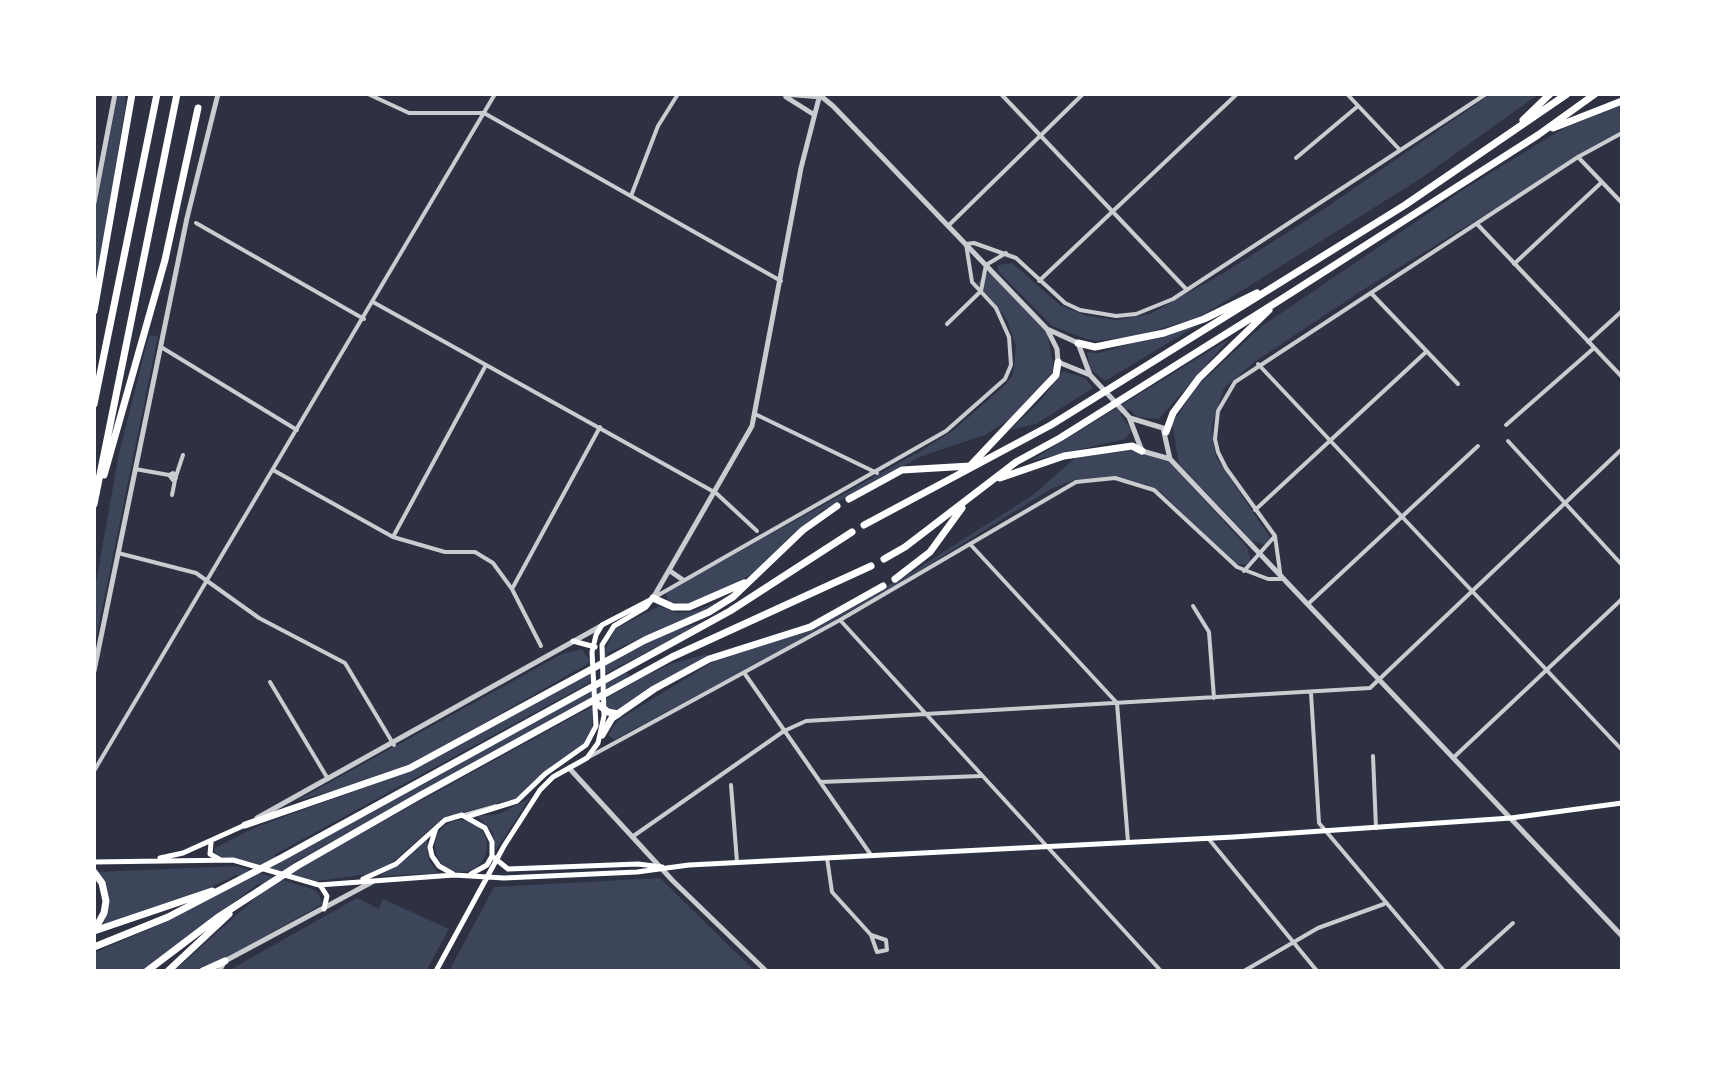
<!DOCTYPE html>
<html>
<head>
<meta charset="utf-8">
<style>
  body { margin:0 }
  #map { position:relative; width:1716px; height:1065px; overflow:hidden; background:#2d3142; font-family:Ubuntu,sans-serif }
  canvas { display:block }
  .frame { position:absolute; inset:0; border:96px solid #fff; pointer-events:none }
</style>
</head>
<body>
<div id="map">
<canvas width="1716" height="1065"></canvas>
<div class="frame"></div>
</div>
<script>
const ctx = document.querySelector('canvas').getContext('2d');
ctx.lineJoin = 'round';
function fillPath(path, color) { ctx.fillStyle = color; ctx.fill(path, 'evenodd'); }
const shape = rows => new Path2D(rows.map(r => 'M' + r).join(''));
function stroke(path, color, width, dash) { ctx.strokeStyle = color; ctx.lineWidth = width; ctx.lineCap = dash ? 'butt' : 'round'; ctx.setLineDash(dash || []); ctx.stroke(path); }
fillPath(shape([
  [118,94,125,94,125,108,94,300,94,218],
  [1491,94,1539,94,1423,177,1200,317,1137,336,1098,341,1086,339,1052,326,998,271,998,265,1012,263,1060,305,1087,316,1116,320,1150,314,1227,271,1321,211],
  [1622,105,1622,131,1369,286,1256,361,1224,388,1212,425,1213,439,1216,457,1271,539,1266,545,1252,541,1179,464,1172,424,1196,387,1262,326,1464,189,1564,128],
  [990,271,1047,332,1054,369,1040,388,1009,420,985,435,922,456,823,510,752,574,727,588,691,604,669,602,666,594,670,590,919,452,954,430,1006,384,1013,375,1016,346,1006,318,977,283],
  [1201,323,1105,381,1090,369,1087,352,1099,353],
  [149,335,158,336,94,649,94,594,119,453],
  [1229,339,1159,419,1137,417,1129,409,1120,414,1132,431,1125,439,1030,461],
  [1063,371,1085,378,1093,388,1036,424,1010,430,1041,400],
  [1130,450,1170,462,1247,547,1251,562,1246,565,1235,564,1162,493,1148,485,1122,478,1074,480,1051,489,896,585,780,651,614,740,608,735,618,720,711,663,746,648,798,633,909,574,1033,495,1075,458],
  [728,598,713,608,607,653,607,661,658,636,706,621,605,674,604,652,615,629,659,606,677,613,691,612],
  [582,649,591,662,416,762,383,777,296,801,562,654],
  [711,653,622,711,606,708,605,699,638,680,670,664],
  [592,670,593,681,274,855,284,860,624,672,629,674,626,679,291,864,298,868,595,705,590,737,578,751,517,798,444,817,389,865,369,874,317,881,297,879,248,861,223,858,214,852,215,848,256,827,407,772],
  [530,798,496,850,492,831,477,816,499,814],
  '435 846a26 26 0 1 1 52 0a26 26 0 1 1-52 0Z',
  [427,838,429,860,438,873,380,876],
  [236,866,312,889,319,894,322,904,228,957,195,971,174,971,270,885,258,884,142,971,94,971,94,953,170,920,247,879,236,875,209,888,103,925,110,903,105,885,97,872],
  [660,878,755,971,449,971,494,887],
  [357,898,379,909,383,899,449,929,426,971,228,971]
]), '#3c4559');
stroke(shape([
  [464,814,496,805]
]), '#caccd0', 2);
stroke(shape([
  [368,94,409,113,484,113,781,281],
  [1001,94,1187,290],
  [1347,94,1399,149],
  [1578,157,1622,203],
  [1296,158,1358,106],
  [631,196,658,126,678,94],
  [196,223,364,319],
  [949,225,1083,94],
  [1478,225,1622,377],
  [1514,264,1602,182],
  [1039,281,1237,94],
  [1371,293,1458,384],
  [373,302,716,493,757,531],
  [947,324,981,291,986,265,1006,253],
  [1588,342,1622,311],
  [161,347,297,430],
  [1258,364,1622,750],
  [755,414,877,473],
  [1506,425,1594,348],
  [1508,441,1622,565],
  [135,469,169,475,173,480,176,478,173,473,169,475],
  [273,470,393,537,445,552,475,552,493,563,512,589,541,646],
  [176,476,183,455],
  [172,495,175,480],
  [1255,510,1426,352],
  [393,537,486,365],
  [970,544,1117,703,1128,842],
  [118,553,196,573,259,618,345,663,394,745],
  [1244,571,1275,536],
  [512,589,600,427],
  [655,597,946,431,1005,379,1011,365,1009,337,996,308,972,282,966,244,974,243,1016,258,1065,303,1080,310,1116,316,1136,314,1173,299,1486,94],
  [1308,604,1478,446],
  [1193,606,1209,632,1214,698],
  [840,620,1161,971],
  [745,674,871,855],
  [270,682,328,779],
  [1311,693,1319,823,1444,971],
  [1373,756,1376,828],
  [589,757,840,620,1076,482,1115,478,1154,490,1237,567,1268,579,1281,579,1275,536,1226,468,1218,452,1215,439,1218,411,1235,382,1578,157,1622,133],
  [1453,758,1622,599],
  [94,771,495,94],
  [820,782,981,776],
  [731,785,737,862],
  [632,837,784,731,806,721,1370,688,1622,449],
  [1208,838,1317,971],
  [827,858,832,892,871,935,877,952,887,950,886,940,871,935],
  [1244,971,1318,928,1384,904],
  [1460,971,1513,923]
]), '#caccd0', 4);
stroke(shape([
  [784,94,822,97,833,106,1047,329,1078,343,1090,375],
  [786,97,813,114],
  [94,203,115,94],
  [1047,329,1057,349,1058,362,1090,375,1129,417,1142,451,1170,459,1622,936],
  [1130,418,1163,428,1170,459],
  [670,571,683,580],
  [653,598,752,426,801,168,820,94],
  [94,671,187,218,218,94],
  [569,768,673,881,766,971],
  [257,818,601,626],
  [219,971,225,961,372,882]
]), '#caccd0', 5);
stroke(shape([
  [573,641,595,647],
  [469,816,517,801,545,774,586,745,596,726,592,652,596,635,602,625,652,599],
  [436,828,430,847,432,856,439,866,453,874],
  [211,843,210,854,219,859],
  [160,858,183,853,245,825],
  [94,862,233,860,319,885,454,875,504,878,637,872,689,865,1234,837,1511,818,1622,803],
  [471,874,487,865,492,856],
  [363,879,396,864,445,820,462,815,485,828,492,842,492,856,508,869,638,864,662,867],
  [320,885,327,896,324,909],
  [436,971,504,846,540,790,553,777,587,758,598,743,604,716,602,645,614,626,646,607,653,598]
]), '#fff', 5);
stroke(shape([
  [1523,120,1550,94],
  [1553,128,1622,101],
  [94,311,132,94],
  [1078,343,1095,347,1164,333,1204,319,1257,293],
  [94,404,157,94],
  [1166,432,1173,413,1199,378,1269,310],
  [104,475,165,260,198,108],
  [1000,478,1064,456,1132,446,1142,451],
  [849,499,902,470,970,466,1056,375,1058,362],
  [94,504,177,94],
  [864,525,1051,425,1405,205,1567,94],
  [884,559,905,547,1016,462,1060,438,1280,300,1538,135,1595,94],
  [895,579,930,552,962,508],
  [653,598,673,607,689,607,744,583],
  [596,703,608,712,618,714],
  [602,735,612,718,654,689,709,659,810,627,883,586],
  [245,825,410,768,645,640,709,612,733,597,803,530,837,506],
  [94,872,102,883,106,901,104,913,94,931],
  [94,931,212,891],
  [94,947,168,917,283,857,730,611,852,532],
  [147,971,217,918,297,866,421,795,672,657,871,566],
  [168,971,229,914],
  [203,971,225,961]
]), '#fff', 7);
</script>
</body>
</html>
